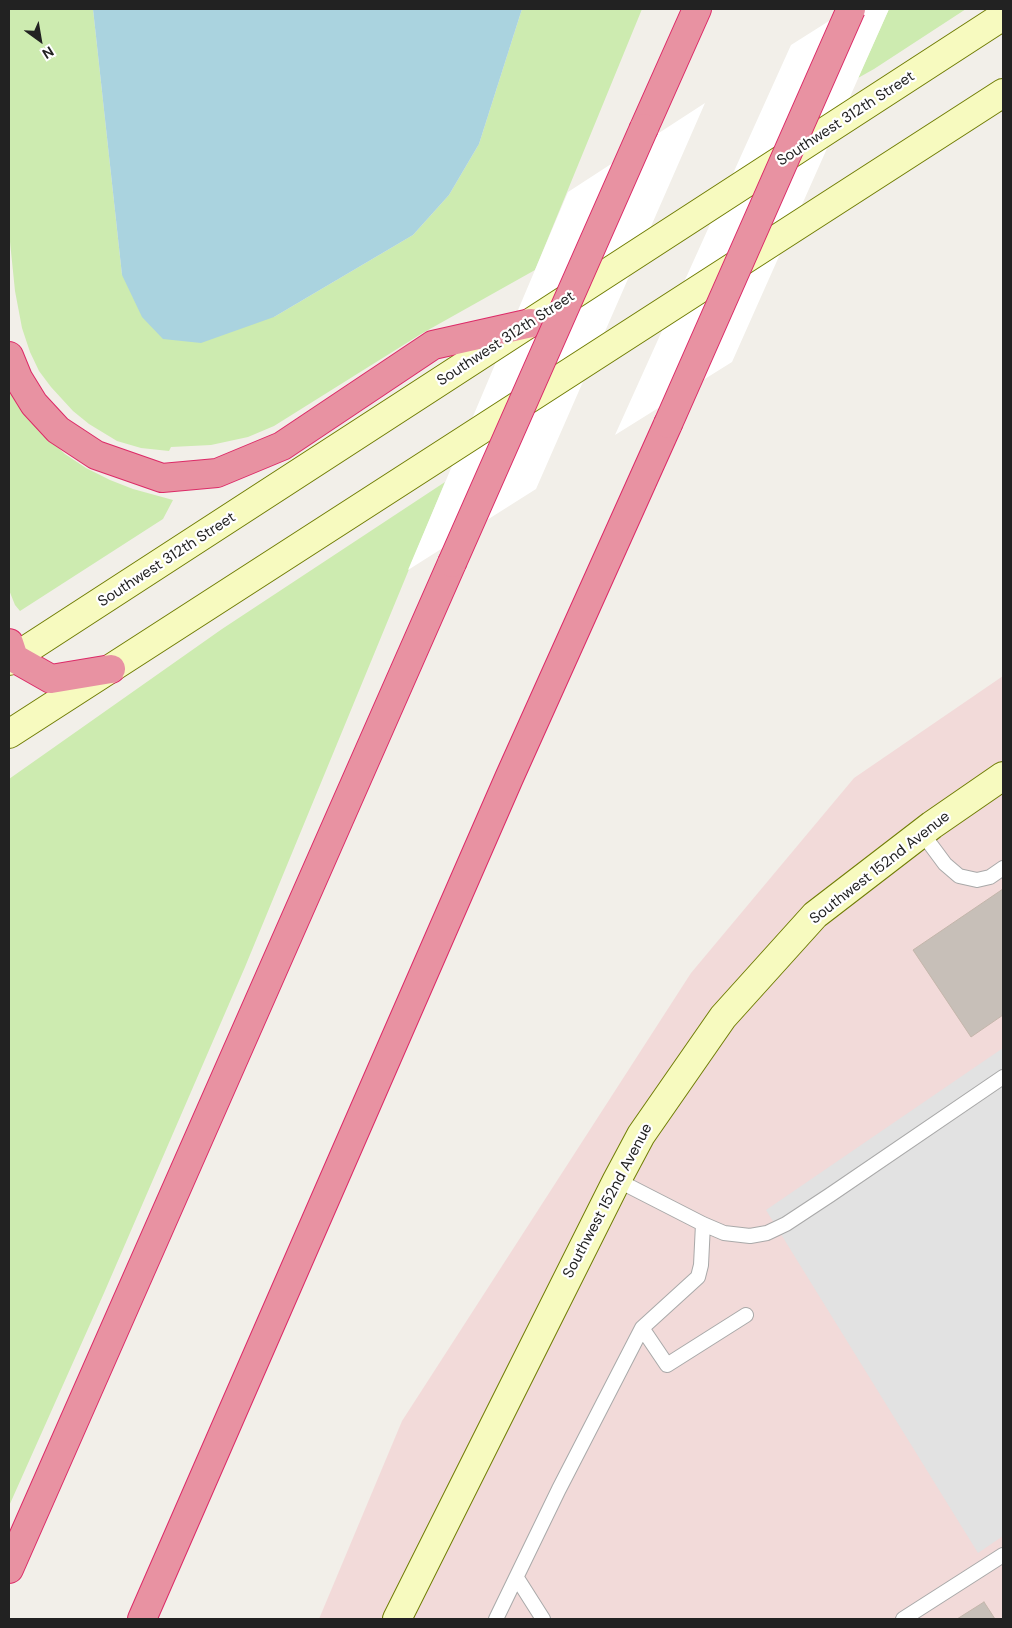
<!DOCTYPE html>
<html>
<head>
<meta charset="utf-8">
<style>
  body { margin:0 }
  #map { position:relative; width:1012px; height:1628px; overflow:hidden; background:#f2efe9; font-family:"DM Sans",sans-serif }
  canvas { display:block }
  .frame { position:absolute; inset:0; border:10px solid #222; pointer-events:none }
  .north { position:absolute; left:15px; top:15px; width:50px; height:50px; -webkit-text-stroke:4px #fff; paint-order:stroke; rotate:148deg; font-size:14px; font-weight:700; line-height:20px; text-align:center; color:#222 }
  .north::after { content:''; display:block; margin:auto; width:18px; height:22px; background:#222; clip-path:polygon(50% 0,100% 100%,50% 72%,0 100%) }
</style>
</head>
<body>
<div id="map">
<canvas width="1012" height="1628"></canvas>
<div class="frame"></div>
<div class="north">N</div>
</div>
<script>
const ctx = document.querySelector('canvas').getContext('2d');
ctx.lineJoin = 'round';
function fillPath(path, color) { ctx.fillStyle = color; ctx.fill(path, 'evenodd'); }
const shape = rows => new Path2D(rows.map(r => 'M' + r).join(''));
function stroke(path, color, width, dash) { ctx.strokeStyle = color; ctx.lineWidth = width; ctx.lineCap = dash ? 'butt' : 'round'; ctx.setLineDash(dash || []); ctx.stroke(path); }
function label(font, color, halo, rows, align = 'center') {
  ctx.font = font + ' "DM Sans",sans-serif'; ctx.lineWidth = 4.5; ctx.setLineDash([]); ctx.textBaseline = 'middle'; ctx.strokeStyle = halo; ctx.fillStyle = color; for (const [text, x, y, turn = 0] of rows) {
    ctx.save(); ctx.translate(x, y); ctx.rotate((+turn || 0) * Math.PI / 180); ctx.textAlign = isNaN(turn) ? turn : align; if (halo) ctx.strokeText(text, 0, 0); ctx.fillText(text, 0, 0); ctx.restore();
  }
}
fillPath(shape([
  [1003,676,1003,1619,319,1619,402,1421,691,973,854,778]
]), '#f2dad9');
fillPath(shape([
  [9,9,93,9,122,275,274,317,413,235,449,195,479,144,522,9,642,9,535,270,421,334,274,426,248,437,211,445,171,447,169,451,141,448,117,441,89,424,73,411,51,387,39,371,30,352,22,328,15,291,9,232],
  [889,9,966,9,874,69,858,78],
  [9,389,29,420,65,454,86,468,110,480,133,489,173,500,163,519,20,611,15,605,9,590],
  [445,482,245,967,104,1293,9,1506,9,779,222,629]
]), '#cdebb0');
fillPath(shape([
  [1003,1048,1003,1536,978,1553,766,1210]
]), '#e2e2e2');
fillPath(shape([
  [93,9,522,9,479,144,449,195,413,235,274,317,201,343,163,339,142,317,122,275]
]), '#aad3df');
fillPath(shape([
  [848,9,889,9,732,362,615,435,791,45],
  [705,103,536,489,408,570,568,192]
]), '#fff');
const building = shape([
  [1003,889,1003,1015,971,1037,913,950,1003,889],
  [984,1602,995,1619,957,1619,984,1602]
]);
fillPath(building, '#c7bfb8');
stroke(building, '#c4b6ab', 1);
const lane = shape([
  [922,833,945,864,959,876,977,880,990,877,1003,868],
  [617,1180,703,1224,724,1233,750,1236,767,1233,786,1224,830,1195,1003,1077],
  [642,1328,667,1365,746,1315],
  [517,1578,543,1619],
  [496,1619,559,1489,642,1328,698,1277,701,1265,703,1224],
  [903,1619,1003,1555]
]);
const secondary = shape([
  [9,661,1003,16],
  [9,734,1003,93],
  [397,1619,617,1180,641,1135,723,1017,815,915,932,825,1003,776]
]);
const highway = shape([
  [644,128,697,9],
  [9,356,18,378,34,404,58,430,96,455,162,478,217,473,282,446,433,345,531,323],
  [9,643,14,658,51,679,111,669],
  [9,1569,452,563],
  [142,1619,509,778,668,424]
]);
stroke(lane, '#a9a9a9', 16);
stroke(secondary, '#707d05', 30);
stroke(highway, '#dc2a67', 30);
stroke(lane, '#fff', 14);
stroke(secondary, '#f7fabf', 28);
stroke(highway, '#e892a2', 28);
const highwayBridge = shape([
  [668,424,851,9],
  [452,563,644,128]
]);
stroke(highwayBridge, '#dc2a67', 30, []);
stroke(highwayBridge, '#e892a2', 28);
label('15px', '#222', '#fff', [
  ["Southwest 312th Street",846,119,-33],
  ["Southwest 312th Street",506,339,-33],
  ["Southwest 312th Street",167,560,-33],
  ["Southwest 152nd Avenue",880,868,-38],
  ["Southwest 152nd Avenue",608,1201,-62]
]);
</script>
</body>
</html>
